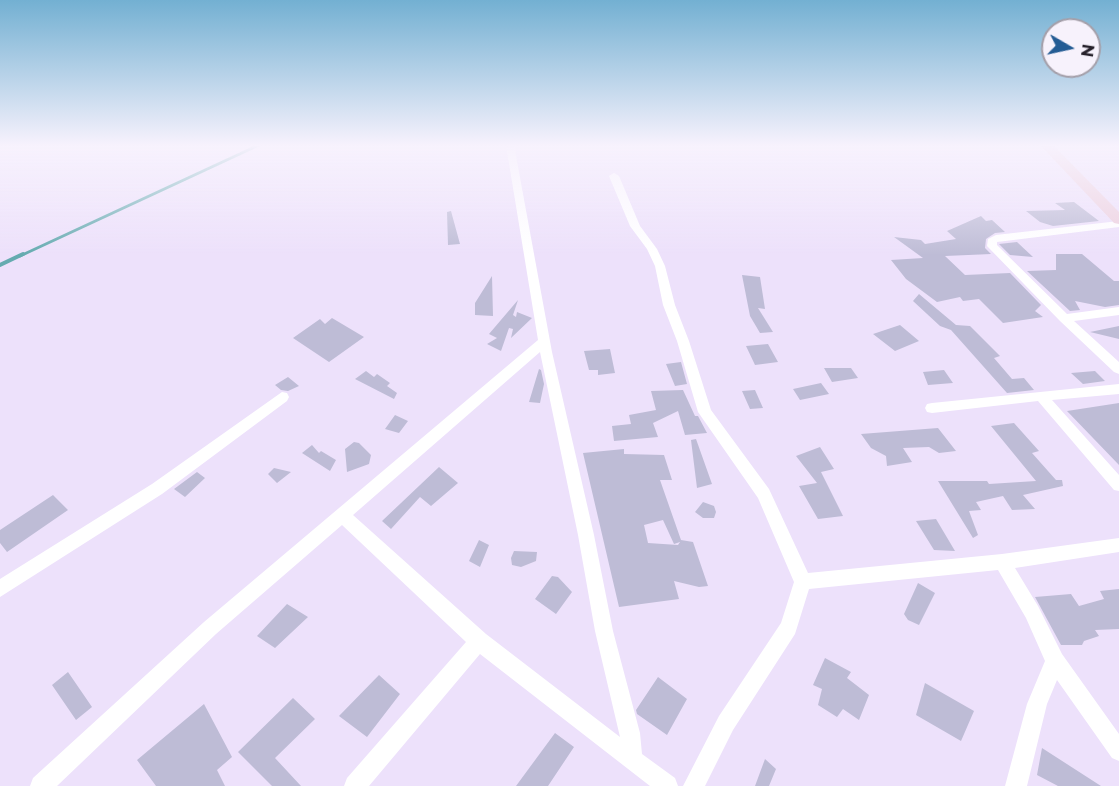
<!DOCTYPE html>
<html>
<head>
<meta charset="utf-8">
<style>
  body { margin:0 }
  #map { position:relative; width:1119px; height:786px; overflow:hidden; background:#ede1fb; font-family:Montserrat,sans-serif }
  canvas { display:block }
  .north { position:absolute; left:1041px; top:18px; width:60px; height:60px; box-sizing:border-box; background:#f7f2fc; border:2px solid #a49fa9; border-radius:50%; rotate:99deg; font-size:16px; font-weight:700; line-height:24px; text-align:center; color:#27222c }
  .north::after { content:''; display:block; margin:auto; width:21px; height:27px; background:#245c94; clip-path:polygon(50% 0,100% 100%,50% 72%,0 100%) }
</style>
</head>
<body>
<div id="map">
<canvas width="1119" height="786"></canvas>
<div class="north">N</div>
</div>
<script>
const ctx = document.querySelector('canvas').getContext('2d');
ctx.lineJoin = 'round';
const shape = rows => new Path2D(rows.map(r => 'M' + r).join(''));
function stroke(path, color, width, dash) { ctx.strokeStyle = color; ctx.lineWidth = width; ctx.lineCap = dash ? 'butt' : 'round'; ctx.setLineDash(dash || []); ctx.stroke(path); }
function fillPath(path, color) { ctx.fillStyle = color; ctx.fill(path, 'evenodd'); }
stroke(shape([
  [20,256,259,145]
]), '#65abb0', 3);
stroke(shape([
  [0,265,23,254]
]), '#65abb0', 4);
fillPath(shape([
  [1074,202,1099,221,1053,226,1040,222,1026,211,1065,210,1055,203],
  [451,211,460,244,448,245,447,212],
  [981,216,986,221,992,220,1005,232,995,233,986,239,985,248,991,254,945,256,965,275,1010,273,1041,305,1035,311,1043,317,1003,323,979,299,963,301,960,297,937,302,906,279,891,260,923,258,894,237,921,240,925,244,956,239,947,231],
  [1017,242,1033,257,1010,255,999,244],
  [1056,254,1082,254,1114,281,1119,281,1119,305,1105,307,1075,301,1080,310,1070,311,1027,271,1056,270],
  [742,275,760,277,765,309,758,308,773,332,760,333,750,316],
  [492,276,493,316,475,315,475,303],
  [919,294,956,325,970,326,1000,356,994,358,1012,379,1024,378,1034,390,1007,393,951,330,940,326,913,301],
  [518,300,513,315,516,317,517,312,532,318,511,338,513,329,509,328,501,351,487,344,497,338,489,334],
  [332,318,364,337,329,362,293,338,320,319,325,324],
  [900,325,919,341,895,351,873,334],
  [1119,326,1119,339,1090,332],
  [768,344,778,362,755,365,746,346],
  [610,349,615,373,598,375,598,370,589,370,584,351],
  [681,362,687,384,675,386,666,364],
  [824,368,851,368,858,378,832,382],
  [539,369,541,370,544,384,540,403,529,402],
  [944,370,953,383,928,385,923,372],
  [366,371,374,377,377,374,390,383,387,386,397,393,394,399,355,379],
  [1095,371,1105,381,1083,384,1071,373],
  [288,377,299,386,288,391,281,390,275,385],
  [821,383,829,394,800,400,793,389],
  [683,390,695,416,698,416,707,433,685,435,678,411,653,423,658,437,614,441,612,426,631,424,629,415,656,410,651,391],
  [755,390,763,408,750,409,742,391],
  [1119,403,1119,465,1067,411],
  [395,415,408,421,399,433,385,429],
  [1014,423,1039,451,1032,453,1056,480,1062,480,1063,486,1023,495,1035,509,1012,510,1003,496,976,502,981,510,969,511,978,535,973,538,938,481,987,481,989,484,1036,481,991,426],
  [938,428,956,451,939,453,929,447,903,448,912,462,887,466,886,456,871,448,861,434],
  [696,439,712,484,697,488,691,440],
  [354,442,359,443,371,455,369,464,347,472,345,449],
  [312,445,319,453,321,451,336,460,330,471,302,453],
  [820,447,834,469,821,472,843,516,818,519,799,486,817,483,796,456],
  [624,449,624,454,664,455,672,480,660,480,681,540,693,542,708,586,699,587,674,581,679,599,619,607,583,453],
  [663,520,674,544,680,542,678,545,648,543,644,525],
  [439,467,458,483,431,506,420,497,391,529,382,521],
  [274,468,291,472,277,483,268,474],
  [197,472,205,478,185,497,174,489],
  [53,495,68,510,7,552,0,543,0,530],
  [703,502,714,506,716,512,714,518,703,518,695,512],
  [936,519,955,551,934,550,916,521],
  [479,540,489,545,480,567,469,561],
  [514,551,537,552,536,561,521,567,512,565,511,558],
  [552,576,558,577,572,592,556,614,535,599],
  [918,583,935,593,919,625,908,620,904,614],
  [1119,589,1119,629,1095,630,1099,636,1084,641,1082,645,1061,645,1035,597,1071,594,1079,606,1104,599,1100,591],
  [287,604,308,617,275,648,257,636],
  [825,658,851,672,847,678,869,695,859,720,843,709,837,717,818,705,822,689,813,685],
  [68,672,92,707,76,720,52,685],
  [379,675,400,694,367,737,339,716],
  [658,677,687,699,667,735,637,714,636,710],
  [925,683,974,711,961,741,916,715],
  [293,698,315,719,275,758,301,786,272,786,238,752],
  [204,704,232,757,217,770,225,786,156,786,137,760],
  [555,733,574,747,548,786,516,786],
  [1042,748,1101,786,1058,786,1037,775],
  [765,759,776,769,769,786,755,786]
]), '#bebcd6');
fillPath(shape([
  [506,145,514,145,552,352,594,535,613,631,640,733,642,754,675,778,678,786,650,786,480,654,369,786,344,786,347,778,466,642,342,525,216,634,57,786,30,786,33,778,204,622,538,340,506,145],
  [540,352,578,535,595,631,620,737,486,634,353,515,540,352],
  [614,173,619,176,640,226,657,249,665,266,675,305,689,341,711,410,769,489,808,573,1002,554,1119,538,1119,552,1015,568,1038,606,1062,654,1119,734,1119,761,1112,758,1057,680,1047,704,1027,786,1005,786,1027,704,1045,661,1026,618,998,570,809,589,795,634,733,730,705,786,683,786,719,716,781,623,794,582,758,498,698,412,677,341,663,305,655,266,647,249,630,226,609,176,614,173],
  [1119,221,1119,227,997,242,997,245,1067,314,1119,307,1119,315,1074,321,1119,362,1119,374,1114,372,1060,321,987,246,988,239,996,235,1119,221],
  [1119,384,1119,394,1052,400,1119,475,1119,491,1114,490,1038,401,932,413,927,412,925,408,927,404,932,403,1119,384],
  [282,392,287,393,289,397,287,401,162,494,0,597,0,579,152,484,282,392]
]), '#fff');
fillPath(shape([
  [1040,145,1053,145,1119,212,1119,224,1114,223,1040,145]
]), '#edd0de');
const sky = ctx.createLinearGradient(0, 0, 0, 255);
sky.addColorStop(0, '#73b0d2');
sky.addColorStop(0.57, '#f7f2fd');
sky.addColorStop(1, '#f7f2fd00');
ctx.fillStyle = sky;
ctx.fillRect(0, 0, 1119, 255);
</script>
</body>
</html>
